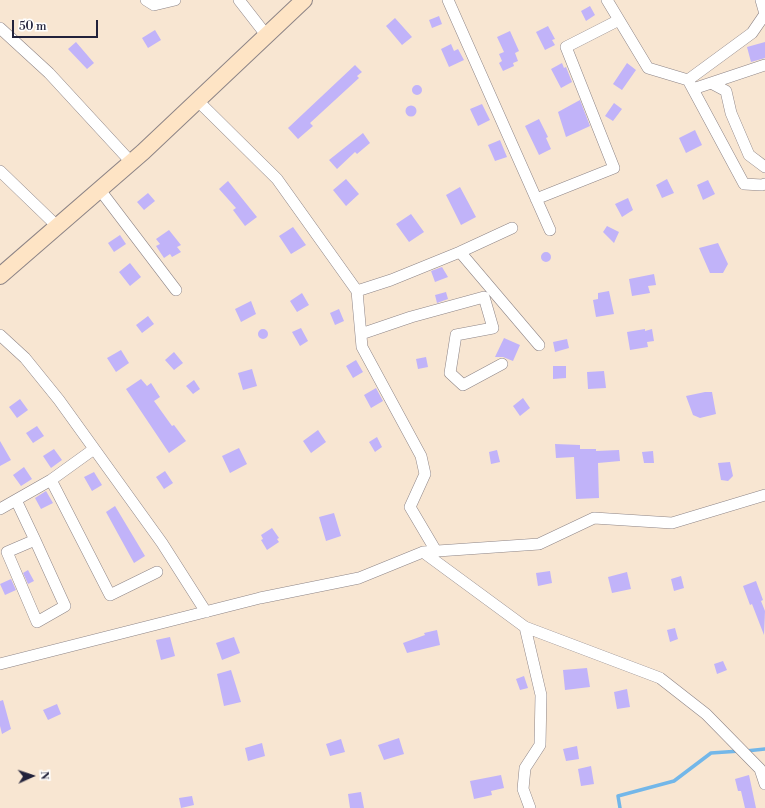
<!DOCTYPE html>
<html>
<head>
<meta charset="utf-8">
<style>
  body { margin:0 }
  #map { position:relative; width:765px; height:808px; overflow:hidden; background:#f8e6d2; font-family:"Libre Bodoni",serif }
  canvas { display:block }
  .north { position:absolute; left:12px; top:756px; width:40px; height:40px; -webkit-text-stroke:3px #fff; paint-order:stroke; rotate:87deg; font-size:11px; font-weight:700; line-height:16px; text-align:center; color:#22223b }
  .north::after { content:''; display:block; margin:auto; width:14px; height:18px; background:#22223b; clip-path:polygon(50% 0,100% 100%,50% 72%,0 100%) }
  .scale { position:absolute; left:12px; top:20px; width:86px; height:18px; box-sizing:border-box; border:2px solid #22223b; border-top:0; padding-left:5px; font-size:12px; line-height:14px; white-space:nowrap; color:#22223b; -webkit-text-stroke:3px #fff; paint-order:stroke }
</style>
</head>
<body>
<div id="map">
<canvas width="765" height="808"></canvas>
<div class="north">N</div>
<div class="scale">50 m</div>
</div>
<script>
const ctx = document.querySelector('canvas').getContext('2d');
ctx.lineJoin = 'round';
const shape = rows => new Path2D(rows.map(r => 'M' + r).join(''));
function stroke(path, color, width, dash) { ctx.strokeStyle = color; ctx.lineWidth = width; ctx.lineCap = dash ? 'butt' : 'round'; ctx.setLineDash(dash || []); ctx.stroke(path); }
function fillPath(path, color) { ctx.fillStyle = color; ctx.fill(path, 'evenodd'); }
stroke(shape([
  [746,751,765,749],
  [620,808,618,796,674,781,711,753,740,751]
]), '#73b7e9', 3.5);
fillPath(shape([
  [590,6,595,15,586,21,581,11],
  [439,16,442,24,432,28,429,20],
  [395,18,412,37,402,45,386,26],
  [548,26,555,39,552,40,555,45,545,50,536,32],
  [155,30,161,40,148,48,142,38],
  [510,31,519,51,515,53,518,61,513,63,514,66,503,71,499,63,502,61,499,54,504,52,497,37],
  [76,42,94,63,87,69,68,49],
  [765,42,765,58,751,62,747,47],
  [451,44,454,51,458,49,464,60,449,67,441,49],
  [562,63,564,68,566,67,572,82,561,88,551,69],
  [627,63,636,70,622,90,613,84],
  [355,65,362,72,357,76,359,78,310,123,313,126,298,139,288,128],
  '412 90a5 5 0 1 1 10 0a5 5 0 1 1-10 0Z',
  [580,100,590,126,566,137,558,112],
  [614,103,622,109,613,121,605,116],
  [482,104,490,120,478,126,470,109],
  '405.5 111a5.5 5.5 0 1 1 11 0a5.5 5.5 0 1 1-11 0Z',
  [539,119,548,137,546,138,551,149,539,155,525,126],
  [695,130,702,145,686,153,679,138],
  [363,133,370,143,357,154,355,152,337,169,329,160],
  [500,140,507,157,495,161,488,145],
  [346,179,359,194,346,206,333,190],
  [667,179,674,193,662,198,656,185],
  [708,180,715,194,703,200,697,185],
  [228,181,257,217,245,226,233,210,236,208,219,189],
  [460,187,476,217,461,225,446,195],
  [148,193,155,201,144,210,137,202],
  [628,198,633,210,622,217,615,204],
  [411,214,424,232,409,242,396,224],
  [607,226,619,232,614,243,603,232],
  [293,227,306,245,291,254,279,236],
  [169,230,181,245,177,247,181,252,172,257,170,254,164,258,156,246,160,244,156,239],
  [120,235,126,244,114,252,108,243],
  [718,243,728,264,723,273,710,273,699,248],
  '541 257a5 5 0 1 1 10 0a5 5 0 1 1-10 0Z',
  [130,263,141,277,130,286,119,272],
  [442,267,448,277,435,282,431,271],
  [654,274,656,285,648,286,650,293,632,296,629,279],
  [609,291,614,314,596,317,593,300,598,299,598,293],
  [446,292,448,299,437,303,435,295],
  [302,293,309,305,297,312,290,301],
  [251,301,256,314,241,322,235,309],
  [339,309,344,321,335,325,330,313],
  [148,316,154,324,142,333,136,325],
  [301,328,308,341,300,346,292,332],
  [645,329,645,331,652,329,654,341,647,342,648,347,630,350,627,332],
  '258 334a5 5 0 1 1 10 0a5 5 0 1 1-10 0Z',
  [504,338,520,345,513,361,503,357,495,357],
  [567,339,569,348,555,352,553,342],
  [121,350,129,363,116,372,107,358],
  [174,352,183,363,174,370,165,360],
  [426,357,428,367,418,369,416,359],
  [356,360,363,372,353,378,346,366],
  [553,366,566,366,566,378,553,379],
  [252,369,257,386,243,390,238,373],
  [604,371,606,388,588,389,587,372],
  [141,379,147,386,151,383,160,397,154,401,172,426,174,425,186,441,169,453,126,389],
  [194,380,200,389,193,394,186,386],
  [376,388,383,401,371,408,364,395],
  [705,392,712,392,716,414,700,418,693,415,686,396],
  [523,398,530,408,520,416,513,406],
  [20,399,28,410,17,418,9,407],
  [37,426,44,436,33,443,26,433],
  [318,430,326,442,311,453,303,441],
  [377,437,382,447,375,452,369,442],
  [0,441,11,460,0,466],
  [555,444,580,445,580,449,596,449,596,451,619,450,620,461,598,463,599,498,576,499,574,457,556,458],
  [239,448,247,464,230,473,222,456],
  [54,449,62,460,51,468,43,456],
  [497,450,500,462,491,464,489,452],
  [653,451,654,463,644,463,642,452],
  [730,462,733,476,728,481,721,480,718,463],
  [24,467,32,479,21,486,13,475],
  [165,471,173,483,164,489,156,477],
  [94,472,102,485,92,491,84,477],
  [46,491,53,503,41,509,35,498],
  [115,506,145,556,134,563,106,512],
  [334,513,341,536,326,541,319,517],
  [272,528,279,538,277,539,279,542,267,550,261,540,263,539,261,535],
  [28,570,34,581,28,584,23,573],
  [550,571,552,583,538,586,536,573],
  [627,572,631,589,612,593,608,577],
  [681,576,684,588,674,591,671,579],
  [11,579,16,590,5,595,0,584],
  [756,581,763,600,761,601,765,611,764,635,752,604,750,605,743,586],
  [675,628,678,639,670,642,667,630],
  [437,630,440,645,407,653,403,643,425,635,424,633],
  [170,637,175,656,161,660,156,640],
  [234,637,240,653,222,660,216,643],
  [723,661,727,670,717,674,714,664],
  [587,668,590,687,565,690,563,670],
  [231,670,241,702,224,706,217,674],
  [524,676,528,688,520,690,516,679],
  [627,689,630,707,617,709,614,692],
  [3,700,11,729,2,734,0,726,0,701],
  [57,704,61,714,48,720,43,710],
  [399,738,404,754,384,760,378,745],
  [341,739,345,752,330,756,326,744],
  [262,743,265,756,248,761,245,748],
  [577,746,579,759,566,761,563,749],
  [591,766,594,784,581,786,578,769],
  [501,775,504,788,491,791,492,795,474,799,470,781],
  [749,775,756,808,745,808,741,791,738,791,735,779],
  [361,792,364,808,350,808,348,794],
  [192,796,194,805,181,808,179,798]
]), '#c1b3f9');
const street = shape([
  [146,0,154,5,175,0],
  [239,0,267,36],
  [448,0,550,230],
  [607,0,648,68,688,80,744,184,762,185,765,184],
  [0,28,49,73,131,162],
  [688,80,752,33,765,14,761,0],
  [711,83,726,91,731,113,749,155,765,167],
  [693,89,765,65],
  [198,101,277,179,357,291,391,280,460,252,512,228],
  [0,171,57,226],
  [100,190,176,290],
  [536,199,614,168,566,47,619,20],
  [460,252,539,345],
  [357,291,362,347,421,456,425,474,410,507,436,551],
  [361,334,411,317,484,297,493,328,456,335,450,373,463,385,502,364],
  [0,335,25,358,59,400,162,543,206,612],
  [94,449,51,480,110,595,157,572],
  [16,500,35,540,65,606,37,622,7,552,35,540],
  [0,509,51,480],
  [423,552,525,627,660,678,706,714,760,769,765,784],
  [525,627,541,695,540,745,525,768,523,789,530,808],
  [0,664,260,598,359,578,423,552,539,544,594,518,672,523,765,495]
]);
const secondary = shape([
  [0,276,143,152,304,0]
]);
stroke(street, '#8d8486', 12);
stroke(secondary, '#8d8486', 18);
stroke(street, '#fff', 11);
stroke(secondary, '#fee4c5', 16);
</script>
</body>
</html>
